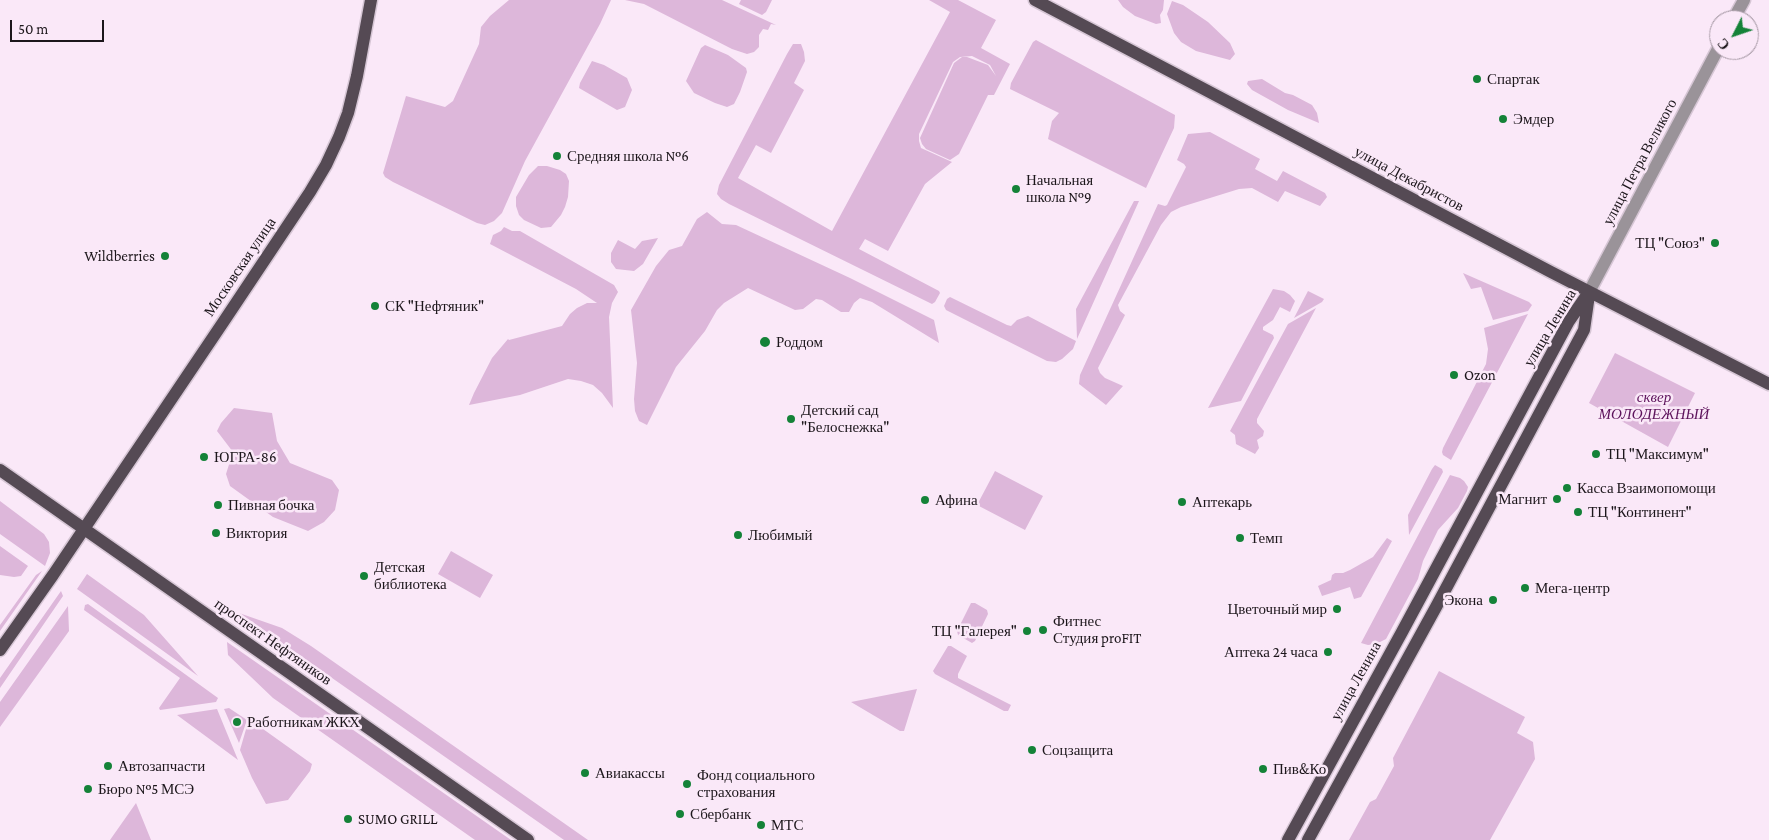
<!DOCTYPE html>
<html>
<head>
<meta charset="utf-8">
<style>
  body { margin:0 }
  #map { position:relative; width:1769px; height:840px; overflow:hidden; background:#fae8f8; font-family:"Crimson Pro",serif }
  canvas { display:block }
  .north { position:absolute; left:1709px; top:10px; width:50px; height:50px; box-sizing:border-box; background:#fae8f8; border:1px solid #a194a0; border-radius:50%; rotate:229deg; font-size:14px; font-weight:700; line-height:20px; text-align:center; color:#1c161b }
  .north::after { content:''; display:block; margin:auto; width:18px; height:22px; background:#148238; clip-path:polygon(50% 0,100% 100%,50% 72%,0 100%) }
  .scale { position:absolute; left:10px; top:20px; width:94px; height:22px; box-sizing:border-box; border:2px solid #1c161b; border-top:0; padding-left:6px; font-size:15px; line-height:18px; white-space:nowrap; color:#1c161b; -webkit-text-stroke:4px #fae8f8; paint-order:stroke }
</style>
</head>
<body>
<div id="map">
<canvas width="1769" height="840"></canvas>
<div class="north">С</div>
<div class="scale">50 m</div>
</div>
<script>
const ctx = document.querySelector('canvas').getContext('2d');
ctx.lineJoin = 'round';
function fillPath(path, color) { ctx.fillStyle = color; ctx.fill(path, 'evenodd'); }
const shape = rows => new Path2D(rows.map(r => 'M' + r).join(''));
function stroke(path, color, width, dash) { ctx.strokeStyle = color; ctx.lineWidth = width; ctx.lineCap = dash ? 'butt' : 'round'; ctx.setLineDash(dash || []); ctx.stroke(path); }
function label(font, color, halo, rows, align = 'center') {
  ctx.font = font + ' "Crimson Pro",serif'; ctx.lineWidth = 5; ctx.setLineDash([]); ctx.textBaseline = 'middle'; ctx.strokeStyle = halo; ctx.fillStyle = color; for (const [text, x, y, turn = 0] of rows) {
    ctx.save(); ctx.translate(x, y); ctx.rotate((+turn || 0) * Math.PI / 180); ctx.textAlign = isNaN(turn) ? turn : align; if (halo) ctx.strokeText(text, 0, 0); ctx.fillText(text, 0, 0); ctx.restore();
  }
}
fillPath(shape([
  [509,0,611,0,600,24,525,161,502,213,494,221,485,225,477,223,393,182,385,177,383,173,406,96,445,107,453,101,479,44,481,27,490,16],
  [625,0,722,0,776,25,771,24,768,30,763,29,759,35,759,47,754,52,747,54,732,49,644,4],
  [741,0,772,0,766,12,762,15,739,4],
  [929,0,958,0,996,20,981,48,1010,64,994,95,988,95,959,154,950,160,926,149,922,144,920,138,954,63,962,57,967,57,988,65,996,76,990,65,972,56,960,57,953,62,919,134,919,141,921,148,952,162,925,184,888,251,865,239,859,249,939,291,940,293,935,302,932,304,729,204,721,199,717,194,719,185,787,54,793,44,801,44,804,52,805,61,794,83,804,90,771,153,756,145,738,178,832,231,950,12],
  [1118,0,1164,0,1163,10,1160,15,1161,23,1156,24,1135,16,1123,7],
  [1172,1,1183,5,1208,22,1230,43,1235,54,1230,60,1196,51,1181,42,1174,33,1167,14],
  [1036,40,1175,115,1174,128,1146,188,1048,139,1052,121,1059,113,1010,89,1011,83,1033,42],
  [705,45,728,55,746,68,747,72,740,92,734,104,727,107,715,103,694,93,686,81,701,48],
  [592,61,604,65,627,78,632,90,625,107,617,110,579,88,580,83],
  [1262,79,1285,93,1293,95,1312,105,1317,113,1319,123,1288,110,1252,90,1247,84,1248,81],
  [1210,132,1260,159,1255,169,1277,181,1283,171,1325,193,1327,197,1320,206,1285,191,1278,202,1252,188,1239,189,1181,207,1171,212,1161,225,1118,305,1120,311,1125,315,1098,368,1100,373,1105,378,1123,386,1106,405,1079,384,1080,375,1158,204,1165,206,1167,205,1186,167,1184,164,1177,160,1188,134],
  [538,166,547,166,560,170,566,174,569,181,568,197,565,207,561,215,551,227,541,228,524,220,519,215,516,206,516,197,529,175],
  [1134,201,1139,201,1077,339,1076,309],
  [707,212,722,224,736,225,850,278,934,320,939,343,872,302,860,298,854,303,849,312,841,312,822,300,816,299,803,309,795,310,748,288,724,303,717,310,705,331,676,367,647,425,639,421,635,411,634,399,637,363,631,310,656,266,669,250,682,246,697,219],
  [504,227,512,231,520,231,614,285,618,292,612,303,609,317,613,408,602,393,593,385,581,381,568,379,520,395,469,405,474,393,492,358,508,339,509,340,562,326,570,314,577,308,587,303,597,303,576,289,490,244,493,235,501,231],
  [658,238,643,264,634,271,616,269,611,262,611,253,618,240,635,249,642,241],
  [1463,273,1529,302,1532,305,1528,311,1493,320,1481,287,1471,289],
  [1273,289,1284,291,1290,295,1295,301,1290,312,1280,307,1273,320,1263,327,1263,330,1273,335,1274,338,1241,401,1208,408],
  [1308,291,1324,299,1322,302,1294,318],
  [950,297,1007,325,1011,326,1017,320,1028,316,1076,341,1073,349,1062,359,1056,362,1047,361,946,310,944,306,947,299],
  [1316,308,1257,419,1257,423,1264,431,1263,436,1257,440,1259,448,1255,454,1236,444,1235,435,1230,431,1288,324],
  [1528,314,1451,460,1443,455,1442,452,1443,448,1486,364,1488,349,1484,328],
  [1615,353,1695,393,1668,447,1589,403],
  [234,408,272,413,277,441,290,463,332,480,339,490,335,510,324,522,308,531,273,517,230,486,226,474,233,452,217,431,221,423],
  [1435,465,1442,469,1443,472,1409,535,1408,515,1432,469],
  [995,471,1043,496,1025,530,977,505],
  [1450,475,1460,478,1464,481,1468,487,1467,491,1458,508,1438,530,1423,561,1418,579,1386,639,1376,644,1368,645,1361,643],
  [0,501,44,534,49,542,50,553,45,566,0,534],
  [1387,538,1392,541,1361,597,1354,599,1350,587,1322,596,1318,586,1331,580,1332,575,1335,573,1343,573,1350,570,1373,557],
  [0,546,28,566,21,576,14,577,0,575],
  [451,551,493,575,480,598,438,574],
  [42,571,0,631,0,625,36,575],
  [87,574,144,615,198,676,77,589],
  [61,591,63,596,0,688,0,678],
  [971,603,975,603,987,610,988,614,975,641,972,643,958,635,957,631],
  [88,604,218,698,216,702,160,710,159,708,180,678,84,610,85,605],
  [68,606,69,631,0,727,0,702],
  [239,613,282,628,311,646,588,840,564,840],
  [227,642,511,840,475,840,273,698,228,655],
  [948,646,951,646,967,656,958,674,958,678,1011,705,1008,711,1004,711,935,674,933,671],
  [1439,671,1525,717,1517,733,1533,742,1535,759,1490,840,1349,840,1370,802,1376,799,1394,766,1393,758],
  [917,689,904,731,900,731,851,702],
  [229,708,247,720,239,743,224,709],
  [217,709,238,760,177,715],
  [249,719,312,764,310,771,288,800,266,804,252,778,240,750],
  [136,803,151,840,110,840]
]), '#ddb7da');
const minor = shape([
  [1733,20,1744,0],
  [1589,292,1719,47]
]);
const major = shape([
  [1035,0,1551,272,1769,384],
  [0,470,528,840],
  [0,650,53,575,224,321,310,192,326,165,339,137,348,113,357,76,371,0],
  [1288,840,1402,632,1569,321,1589,292],
  [1308,840,1436,607,1584,330,1589,295]
]);
stroke(minor, '#d6c6d5', 15);
stroke(major, '#d6c6d5', 15);
stroke(minor, '#9a9399', 12);
stroke(major, '#554a54', 12);
for (const [x, y, r, color] of [
  [1477,79,5,"#148238"],
  [1503,119,5,"#148238"],
  [557,156,5,"#148238"],
  [1016,189,5,"#148238"],
  [1715,243,5,"#148238"],
  [165,256,5,"#148238"],
  [375,306,5,"#148238"],
  [765,342,6,"#148238"],
  [1454,375,5,"#148238"],
  [791,419,5,"#148238"],
  [1596,454,5,"#148238"],
  [204,457,5,"#148238"],
  [1567,488,5,"#148238"],
  [1557,499,5,"#148238"],
  [925,500,5,"#148238"],
  [1182,502,5,"#148238"],
  [218,505,5,"#148238"],
  [1578,512,5,"#148238"],
  [216,533,5,"#148238"],
  [738,535,5,"#148238"],
  [1240,538,5,"#148238"],
  [364,576,5,"#148238"],
  [1525,588,5,"#148238"],
  [1493,600,5,"#148238"],
  [1337,609,5,"#148238"],
  [1043,630,5,"#148238"],
  [1027,631,5,"#148238"],
  [1328,652,5,"#148238"],
  [237,722,5,"#148238"],
  [1032,750,5,"#148238"],
  [108,766,5,"#148238"],
  [1263,769,5,"#148238"],
  [585,773,5,"#148238"],
  [687,784,5,"#148238"],
  [88,789,5,"#148238"],
  [680,814,5,"#148238"],
  [348,819,5,"#148238"],
  [761,825,5,"#148238"]
]) { const dot = new Path2D(); dot.arc(x, y, r, 0, 2 * Math.PI); ctx.fillStyle = color; ctx.fill(dot); stroke(dot, '#fae8f8', 2); }
label('15px', '#1c161b', '#fae8f8', [
  ["Спартак",1487,79],
  ["Эмдер",1513,119],
  ["Средняя школа №6",567,156],
  ["Начальная",1026,180],
  ["школа №9",1026,197],
  ["ТЦ \"Союз\"",1705,243,"right"],
  ["Wildberries",155,256,"right"],
  ["СК \"Нефтяник\"",385,306],
  ["Роддом",776,342],
  ["Ozon",1464,375],
  ["Детский сад",801,410],
  ["\"Белоснежка\"",801,427],
  ["ТЦ \"Максимум\"",1606,454],
  ["ЮГРА-86",214,457],
  ["Касса Взаимопомощи",1577,488],
  ["Магнит",1547,499,"right"],
  ["Афина",935,500],
  ["Аптекарь",1192,502],
  ["Пивная бочка",228,505],
  ["ТЦ \"Континент\"",1588,512],
  ["Виктория",226,533],
  ["Любимый",748,535],
  ["Темп",1250,538],
  ["Детская",374,567],
  ["библиотека",374,584],
  ["Мега-центр",1535,588],
  ["Экона",1483,600,"right"],
  ["Цветочный мир",1327,609,"right"],
  ["Фитнес",1053,621],
  ["Студия proFIT",1053,638],
  ["ТЦ \"Галерея\"",1017,631,"right"],
  ["Аптека 24 часа",1318,652,"right"],
  ["Работникам ЖКХ",247,722],
  ["Соцзащита",1042,750],
  ["Автозапчасти",118,766],
  ["Пив&Ко",1273,769],
  ["Авиакассы",595,773],
  ["Фонд социального",697,775],
  ["страхования",697,792],
  ["Бюро №5 МСЭ",98,789],
  ["Сбербанк",690,814],
  ["SUMO GRILL",358,819],
  ["МТС",771,825]
], 'left');
label('15px', '#1c161b', '#fae8f8', [
  ["улица Петра Великого",1640,162,-62],
  ["улица Декабристов",1409,179,28],
  ["Московская улица",240,267,-56],
  ["улица Ленина",1550,328,-59],
  ["проспект Нефтяников",273,642,35],
  ["улица Ленина",1356,681,-61]
]);
label('italic 15px', '#5d135c', '#fae8f8', [
  ["сквер",1654,397],
  ["МОЛОДЕЖНЫЙ",1654,414]
]);
</script>
</body>
</html>
